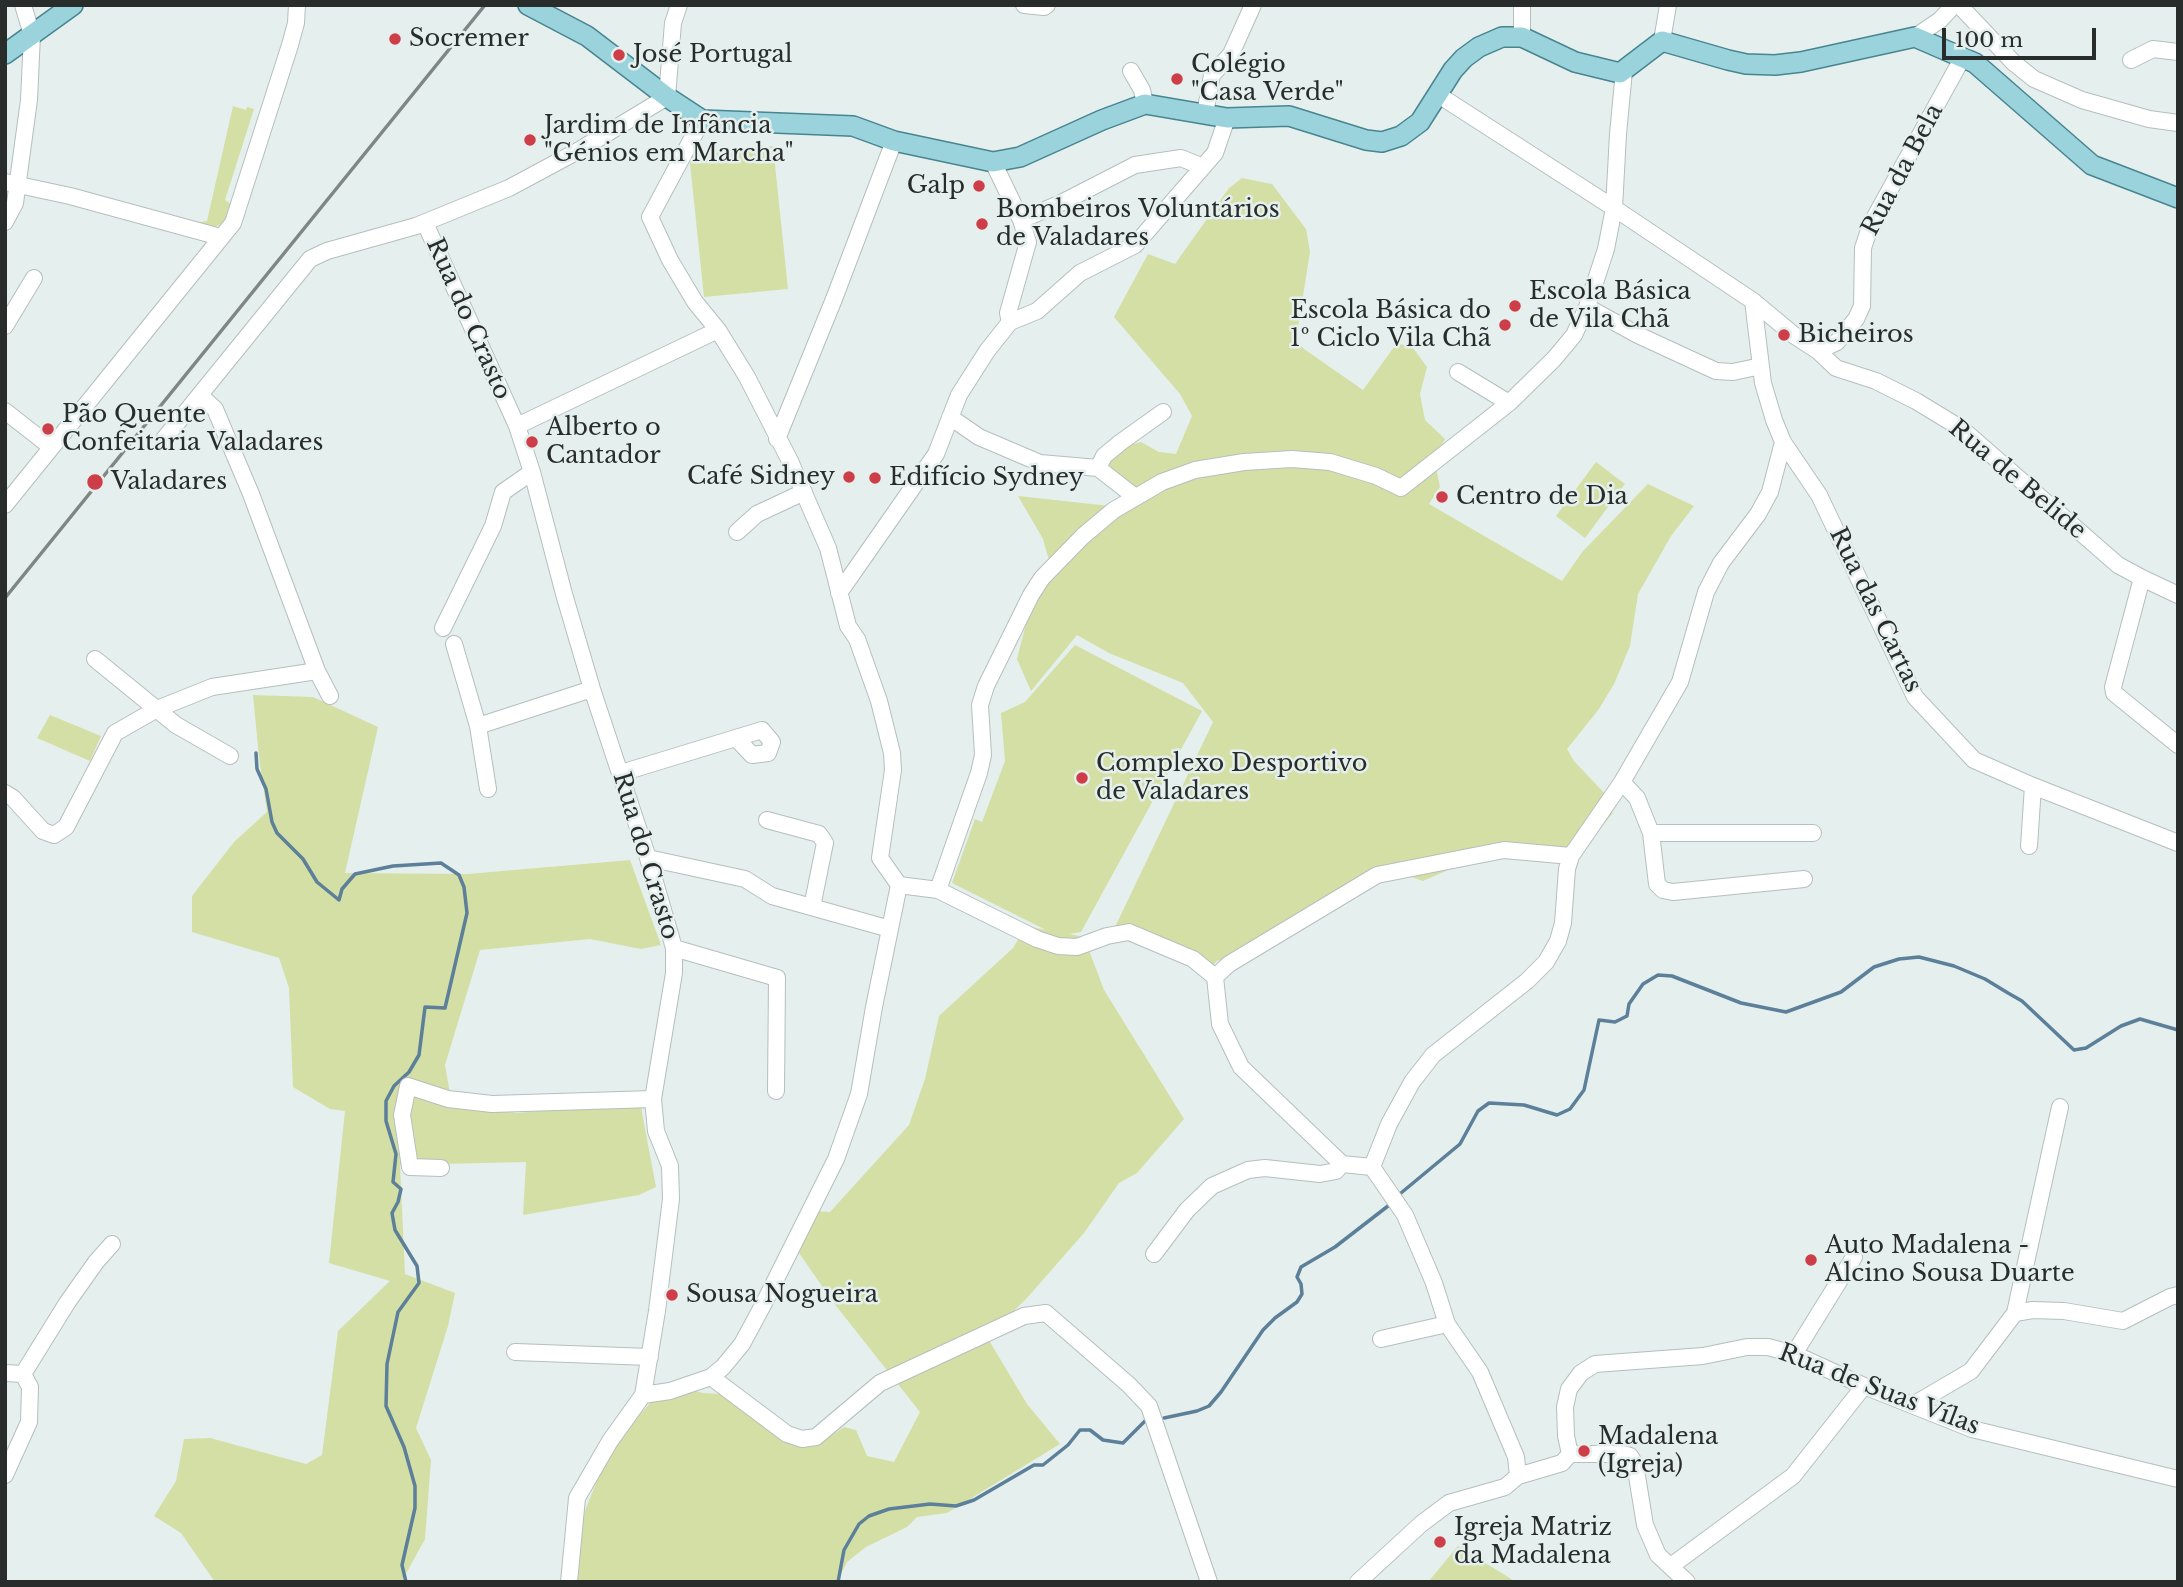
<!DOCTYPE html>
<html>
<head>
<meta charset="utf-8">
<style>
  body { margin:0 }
  #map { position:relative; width:2183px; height:1587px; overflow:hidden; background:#e5efed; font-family:"Libre Baskerville",serif }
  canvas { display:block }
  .frame { position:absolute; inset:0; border:7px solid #282c2b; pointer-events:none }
  .scale { position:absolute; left:1942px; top:28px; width:154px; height:32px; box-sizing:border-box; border:4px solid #282c2b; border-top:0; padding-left:9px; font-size:21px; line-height:24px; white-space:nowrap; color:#282c2b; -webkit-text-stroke:5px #e5efed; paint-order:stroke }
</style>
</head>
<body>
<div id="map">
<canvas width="2183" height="1587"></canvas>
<div class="frame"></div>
<div class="scale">100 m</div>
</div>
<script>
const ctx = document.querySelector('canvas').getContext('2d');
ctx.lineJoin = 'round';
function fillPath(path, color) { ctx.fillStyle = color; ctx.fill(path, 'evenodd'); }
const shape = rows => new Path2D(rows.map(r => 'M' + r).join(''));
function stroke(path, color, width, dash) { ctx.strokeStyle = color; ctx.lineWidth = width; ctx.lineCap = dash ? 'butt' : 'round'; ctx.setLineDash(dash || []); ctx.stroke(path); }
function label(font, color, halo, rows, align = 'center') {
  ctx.font = font + ' "Libre Baskerville",serif'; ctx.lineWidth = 5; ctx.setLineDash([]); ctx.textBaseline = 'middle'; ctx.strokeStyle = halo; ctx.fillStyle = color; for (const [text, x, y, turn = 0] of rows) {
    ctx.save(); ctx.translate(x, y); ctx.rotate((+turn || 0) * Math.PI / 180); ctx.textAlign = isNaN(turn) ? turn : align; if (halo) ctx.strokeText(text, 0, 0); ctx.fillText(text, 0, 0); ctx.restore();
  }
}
fillPath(shape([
  [233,106,246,110,247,107,254,109,225,200,231,204,226,219,221,224,215,227,200,224,200,222,207,221],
  [773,146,788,289,704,297,689,154],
  [1242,178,1272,184,1306,229,1310,252,1296,340,1304,349,1363,390,1397,343,1413,348,1427,367,1420,394,1425,420,1445,439,1434,458,1440,487,1429,504,1562,581,1583,551,1648,484,1694,506,1671,536,1638,594,1630,646,1614,684,1599,709,1567,749,1574,761,1606,795,1602,802,1613,813,1571,864,1535,849,1469,861,1423,881,1406,875,1390,875,1224,961,1218,960,1210,968,1115,927,1213,722,1183,683,1109,653,1077,635,1031,691,1017,659,1027,620,1053,574,1043,539,1018,496,1128,508,1124,489,1107,461,1122,447,1141,442,1159,452,1176,454,1192,416,1180,394,1114,317,1148,254,1175,264,1229,188],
  [1596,462,1625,484,1585,538,1556,516],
  [1075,645,1202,711,1081,932,1069,934,1084,937,1104,990,1184,1119,1137,1173,1119,1183,1084,1233,1026,1299,987,1337,1027,1404,1060,1444,947,1513,917,1517,907,1527,866,1547,847,1562,840,1576,840,1582,571,1582,585,1511,609,1450,650,1403,684,1388,703,1393,720,1394,736,1400,764,1427,802,1448,820,1443,844,1427,856,1430,867,1456,894,1462,920,1412,833,1302,797,1250,816,1211,830,1212,909,1125,925,1079,939,1016,1013,948,1026,926,1046,930,952,883,975,819,982,822,1005,761,1001,713,1025,702],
  [253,695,313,697,378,727,345,873,468,874,630,860,661,945,641,949,590,939,480,950,445,1065,452,1105,517,1113,640,1102,656,1187,639,1195,523,1215,526,1162,400,1165,405,1274,455,1293,448,1326,416,1428,431,1460,425,1539,402,1581,215,1582,181,1533,154,1516,176,1481,184,1439,210,1438,306,1464,322,1455,338,1331,390,1281,329,1263,345,1111,330,1109,293,1087,289,988,279,958,192,932,192,896,234,842,267,812,259,757],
  [50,715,101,736,90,761,37,738],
  [1458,1546,1516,1582,1428,1582]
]), '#d4dfa5');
stroke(shape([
  [256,753,257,769,266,789,272,822,277,833,303,859,317,882,339,900,342,889,355,874,393,866,441,863,459,875,464,887,467,913,445,1008,425,1007,419,1055,409,1072,394,1086,386,1101,386,1121,396,1154,393,1182,401,1189,398,1202,392,1213,395,1230,417,1266,419,1283,398,1312,387,1364,386,1406,404,1447,415,1486,415,1508,402,1565,406,1582],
  [1401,1193,1460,1144,1478,1111,1489,1103,1524,1105,1557,1115,1570,1109,1584,1090,1599,1020,1615,1022,1627,1016,1629,1004,1643,984,1658,975,1672,976,1741,1003,1786,1012,1841,992,1874,967,1899,959,1919,957,1954,966,1985,979,2008,993,2022,1001,2074,1050,2086,1048,2121,1026,2140,1019,2178,1030],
  [1164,1418,1197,1411,1209,1406,1221,1392,1263,1330,1275,1318,1297,1302,1302,1294,1301,1284,1297,1277,1301,1267,1335,1247,1388,1206],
  [838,1582,844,1550,859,1524,869,1516,889,1509,930,1504,956,1506,974,1500,1034,1465,1043,1465,1068,1445,1080,1430,1090,1430,1103,1440,1123,1443,1147,1419]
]), '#5c7f9a', 3.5);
const minor = shape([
  [1024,5,1044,7,1047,5],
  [1522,5,1522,37],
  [1959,5,2014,63,2034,79,2082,100,2149,119,2178,123],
  [1915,37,1940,20,1954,5],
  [1662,41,1668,5],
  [2131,60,2153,49,2178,52],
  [1131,71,1142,90,1145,104],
  [1437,94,1614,208,1753,301,1795,336,1818,351,1836,368,1876,381,1916,401,1962,429,2118,565,2142,578,2178,595],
  [1205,114,1212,75,1231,54,1253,5],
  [702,120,650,217,670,260,695,302,718,330,747,377,790,461,828,548,848,626,857,639,879,701,892,753,893,770,880,858,899,885],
  [993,162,1021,220,1028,242,1008,313,1010,322],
  [5,182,70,196,213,235,220,239],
  [1021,220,1061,203,1135,165,1181,158,1203,167],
  [5,222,15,203,29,100,32,35,23,5],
  [425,223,517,426,532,472,564,594,592,689,648,858,674,948,674,973,653,1099,656,1131,670,1166,671,1199,657,1311,643,1395,610,1441,577,1498,569,1582],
  [1753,301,1763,383,1774,420,1783,442,1819,495,1915,697,1974,760,2033,786,2178,843],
  [1587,307,1638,335,1716,371,1733,372,1761,366],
  [5,326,34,278],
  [1818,351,1837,342,1856,319,1862,306,1863,248,1871,224,1963,57],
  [1458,372,1509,403],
  [200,395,215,409,251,494,317,671,330,696],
  [5,411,51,447],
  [950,417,979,437,1040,463,1098,468],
  [517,426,718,330],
  [164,439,310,259,327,251,416,226,509,188,576,152,667,97,673,23,679,5],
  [777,439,834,299,894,141],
  [1098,468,1104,456,1121,442,1163,412],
  [1098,468,1134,496],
  [5,505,233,223,290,45,296,23,297,5],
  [737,532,757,514,804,492],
  [2142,578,2113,687,2114,693,2178,745],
  [839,593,936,454,959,395,987,351,1010,322,1037,311,1080,273,1135,245,1215,153,1227,118],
  [443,628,493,526,503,492,532,472],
  [454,644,478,726,488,789],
  [95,659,176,725,230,756],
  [478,726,592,689],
  [621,773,762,730,772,742,768,753,752,755,736,738],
  [1622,782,1637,798,1651,833,1657,884,1663,890,1673,892,1804,879],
  [5,793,13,798,43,831,54,835,66,827,115,733,157,709,212,687,317,671],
  [767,820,819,834,825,843,812,907],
  [1651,833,1813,833],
  [2029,846,2033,786],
  [648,858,745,879,772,896,890,929],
  [899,885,938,890,1037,939,1058,946,1077,947,1107,936,1129,932,1193,959,1215,977],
  [938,890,979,773,983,755,980,705,986,686,1031,595,1042,578,1083,536,1114,510,1162,482,1195,470,1244,462,1292,459,1330,462,1376,476,1401,488,1509,403,1554,359,1574,335,1587,307,1606,249,1614,208,1618,134,1624,71],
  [674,948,777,978,776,1091],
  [1215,977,1220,1024,1241,1067,1342,1164,1372,1167,1405,1215,1434,1283,1447,1324,1480,1372,1516,1457,1518,1476],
  [1215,977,1229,964,1377,875,1504,850,1571,856],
  [1372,1167,1389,1124,1412,1082,1433,1055,1527,981,1546,962,1558,941,1563,923,1567,869,1571,856,1622,782,1680,682,1706,592,1721,563,1758,514,1770,492,1783,442],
  [441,1168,410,1167,402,1115,408,1086,448,1099,492,1104,653,1099],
  [1154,1254,1187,1210,1212,1186,1248,1170,1265,1168,1320,1174,1336,1171,1342,1164],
  [2015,1313,2060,1107],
  [1381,1339,1447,1324],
  [515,1352,650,1357],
  [1794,1354,1854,1257],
  [5,1373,23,1374],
  [23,1374,67,1303,96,1262,112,1244],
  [711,1377,787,1434,802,1439,816,1437,880,1383,1024,1316,1046,1313,1129,1385,1149,1406,1209,1582],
  [643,1395,670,1391,711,1377,723,1367,742,1344,763,1305,836,1159,859,1094,874,1007,899,885],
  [1913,1405,1971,1371,2015,1313,2033,1310,2064,1311,2123,1321,2170,1297,2178,1295],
  [1570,1454,1566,1436,1565,1407,1569,1389,1581,1373,1595,1364,1703,1356,1747,1347,1768,1347,1794,1354,1864,1386,1972,1429,2178,1479],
  [5,1475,29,1422,30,1387,23,1374],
  [1671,1566,1793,1476,1864,1386],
  [1358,1582,1421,1524,1449,1503,1505,1487,1518,1476,1562,1463,1570,1454,1623,1454,1630,1456,1635,1464,1645,1525,1658,1555,1687,1582]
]);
const major = shape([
  [528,5,587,36,667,97,702,120,853,126,894,141,993,162,1020,157,1102,120,1145,104,1227,118,1289,116,1366,140,1382,142,1401,136,1420,122,1453,70,1464,58,1479,47,1502,37,1522,37,1575,62,1620,73,1662,41,1728,60,1746,64,1775,65,1801,62,1915,37,1975,63,2092,165,2178,198],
  [5,54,73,5]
]);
stroke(minor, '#b5bfbd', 18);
stroke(major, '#478590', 22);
stroke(minor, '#fff', 16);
stroke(major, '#9bd3dd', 19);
stroke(shape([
  [5,598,485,5]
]), '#808685', 3.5);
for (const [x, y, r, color] of [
  [395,39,7,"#ce3e48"],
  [619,55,7,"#ce3e48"],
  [1177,79,7,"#ce3e48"],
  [530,140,7,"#ce3e48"],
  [979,186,7,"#ce3e48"],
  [982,224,7,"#ce3e48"],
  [1515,306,7,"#ce3e48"],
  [1505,325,7,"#ce3e48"],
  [1784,335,7,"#ce3e48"],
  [48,429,7,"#ce3e48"],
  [532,442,7,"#ce3e48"],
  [849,477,7,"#ce3e48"],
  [875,478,7,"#ce3e48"],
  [95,482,9,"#ce3e48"],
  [1442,497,7,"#ce3e48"],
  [1082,778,7,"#ce3e48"],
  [1811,1260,7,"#ce3e48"],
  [672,1295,7,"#ce3e48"],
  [1584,1451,7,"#ce3e48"],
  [1440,1542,7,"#ce3e48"]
]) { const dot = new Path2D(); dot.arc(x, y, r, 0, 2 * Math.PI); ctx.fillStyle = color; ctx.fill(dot); stroke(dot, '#e5efed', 2.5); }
label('24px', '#282c2b', '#e5efed', [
  ["Socremer",409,39],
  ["José Portugal",633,55],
  ["Colégio",1191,65],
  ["\"Casa Verde\"",1191,93],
  ["Jardim de Infância",544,126],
  ["\"Génios em Marcha\"",544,154],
  ["Galp",965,186,"right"],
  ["Bombeiros Voluntários",996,210],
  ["de Valadares",996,238],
  ["Escola Básica",1529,292],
  ["de Vila Chã",1529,320],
  ["Escola Básica do",1491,311,"right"],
  ["1º Ciclo Vila Chã",1491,339,"right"],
  ["Bicheiros",1798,335],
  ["Pão Quente",62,415],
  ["Confeitaria Valadares",62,443],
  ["Alberto o",546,428],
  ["Cantador",546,456],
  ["Café Sidney",835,477,"right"],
  ["Edifício Sydney",889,478],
  ["Valadares",111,482],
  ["Centro de Dia",1456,497],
  ["Complexo Desportivo",1096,764],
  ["de Valadares",1096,792],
  ["Auto Madalena -",1825,1246],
  ["Alcino Sousa Duarte",1825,1274],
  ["Sousa Nogueira",686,1295],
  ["Madalena",1598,1437],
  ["(Igreja)",1598,1465],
  ["Igreja Matriz",1454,1528],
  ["da Madalena",1454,1556]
], 'left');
label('24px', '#282c2b', '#e5efed', [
  ["Rua da Bela",1903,170,-62],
  ["Rua do Crasto",468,319,66],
  ["Rua de Belide",2017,480,40],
  ["Rua das Cartas",1875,610,64],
  ["Rua do Crasto",645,856,73],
  ["Rua de Suas Vílas",1879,1390,21]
]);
</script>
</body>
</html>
